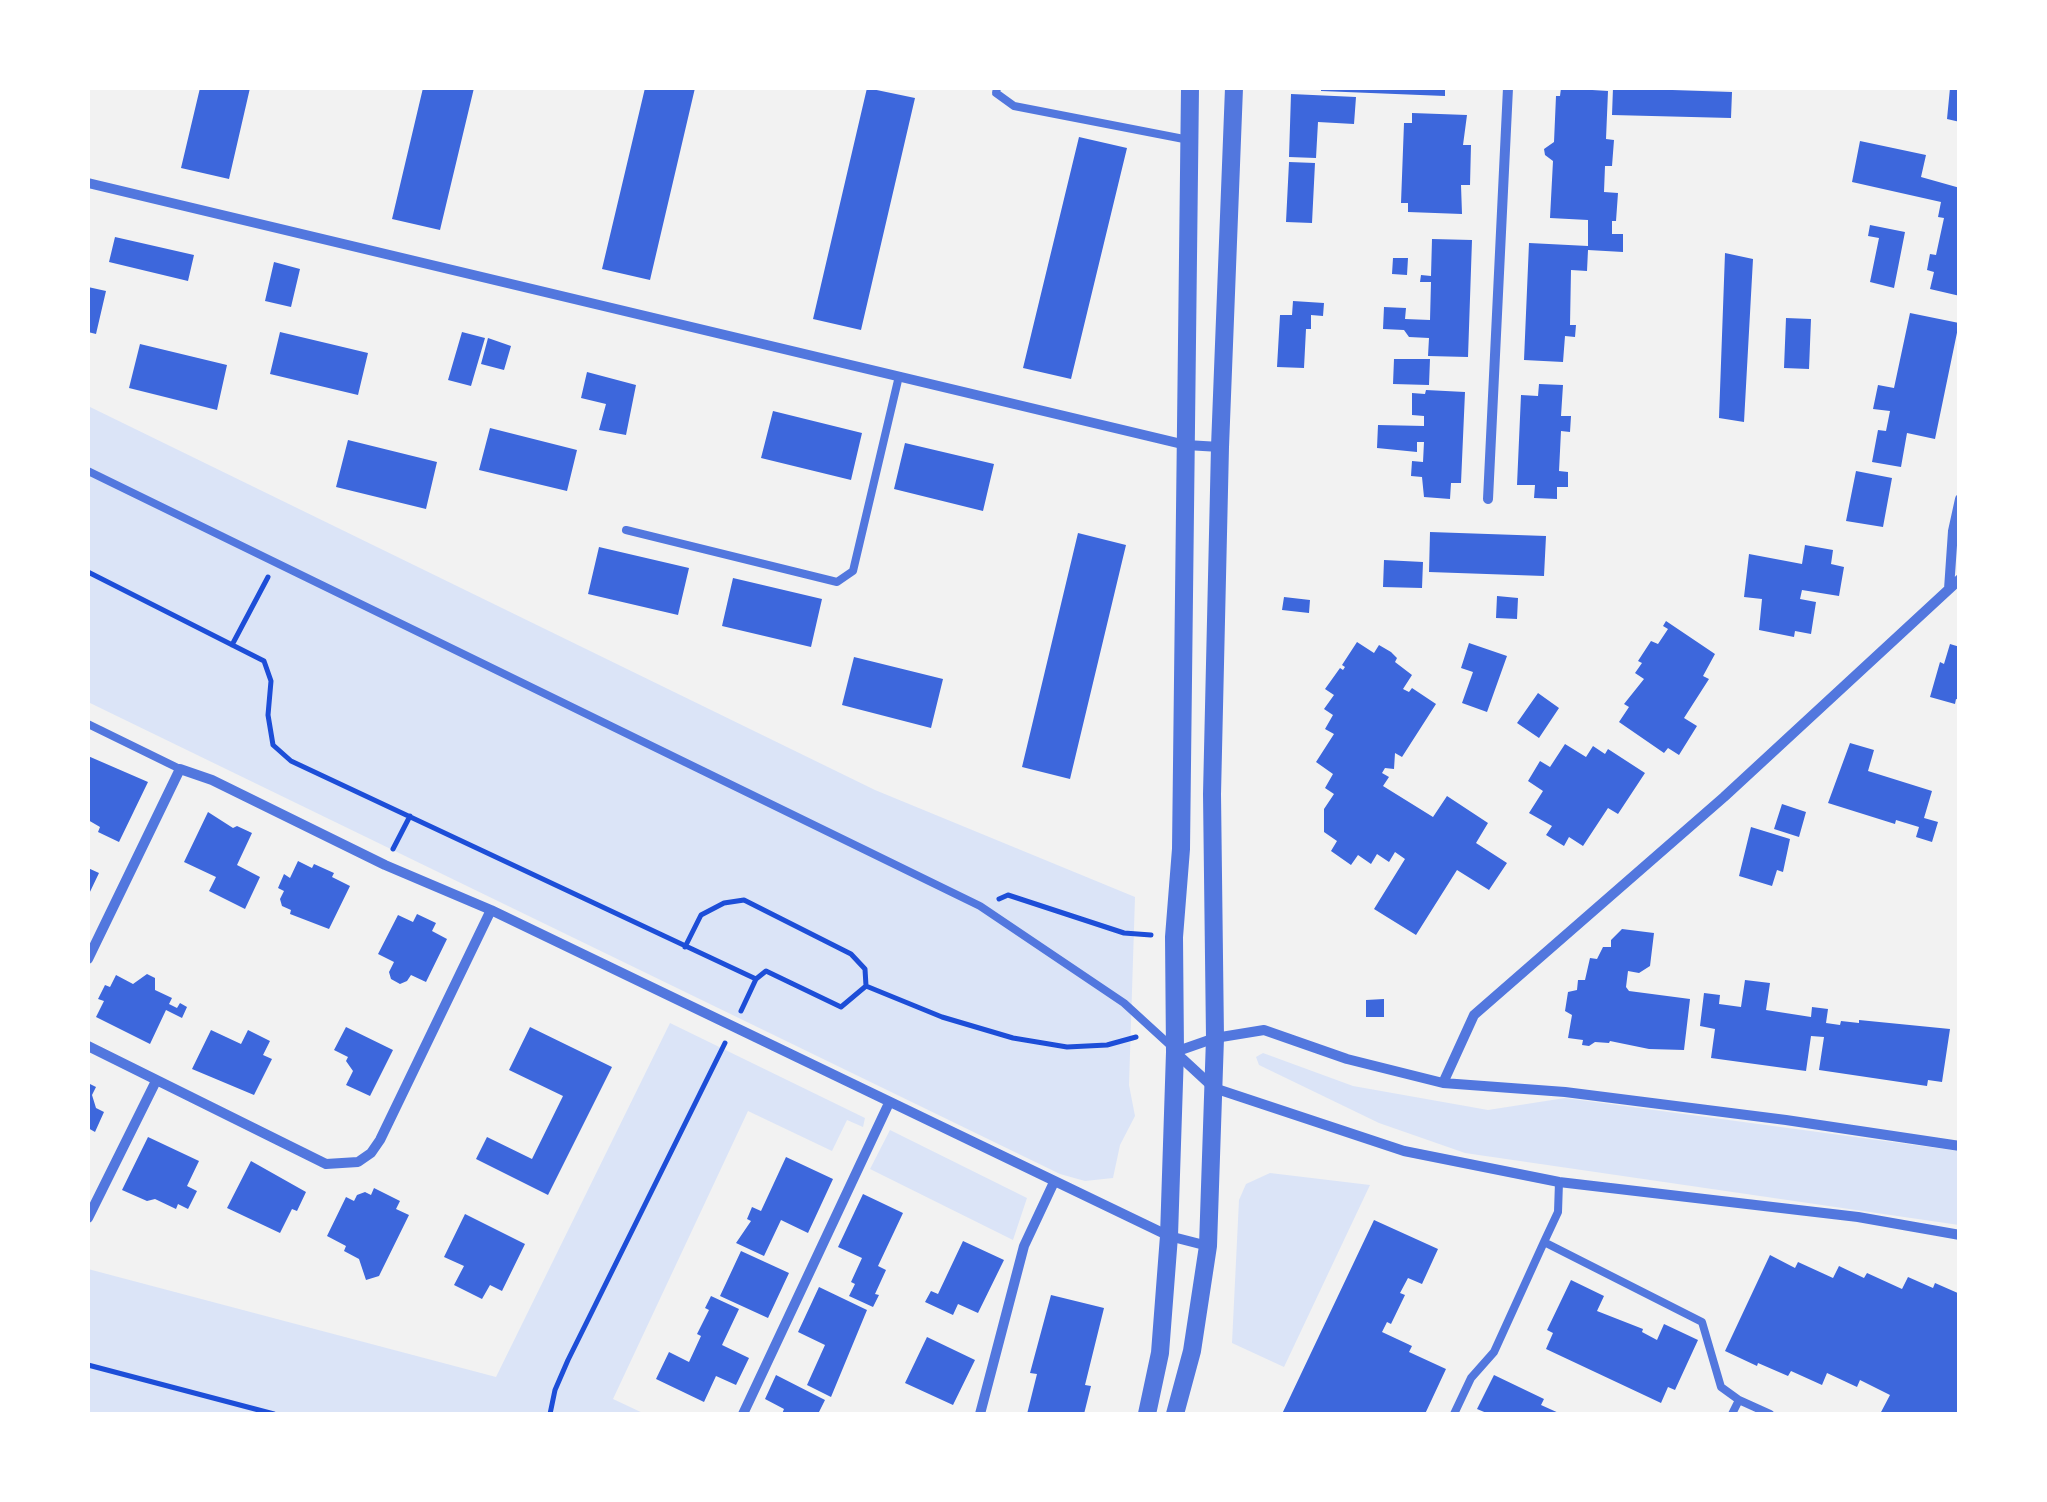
<!DOCTYPE html>
<html>
<head>
<meta charset="utf-8">
<style>
  body { margin:0 }
  #map { position:relative; width:2047px; height:1502px; overflow:hidden; background:#f2f2f2; font-family:"Asap Condensed",sans-serif }
  canvas { display:block }
  .frame { position:absolute; inset:0; border:90px solid #fff; pointer-events:none }
</style>
</head>
<body>
<div id="map">
<canvas width="2047" height="1502"></canvas>
<div class="frame"></div>
</div>
<script>
const ctx = document.querySelector('canvas').getContext('2d');
ctx.lineJoin = 'round';
function fillPath(path, color) { ctx.fillStyle = color; ctx.fill(path, 'evenodd'); }
const shape = rows => new Path2D(rows.map(r => 'M' + r).join(''));
function stroke(path, color, width, dash) { ctx.strokeStyle = color; ctx.lineWidth = width; ctx.lineCap = dash ? 'butt' : 'round'; ctx.setLineDash(dash || []); ctx.stroke(path); }
fillPath(shape([
  [88,406,875,790,1135,897,1129,1085,1135,1116,1120,1145,1113,1178,1085,1181,1060,1174,88,702],
  [670,1023,865,1118,863,1127,847,1120,832,1151,748,1111,613,1399,645,1414,88,1414,88,1269,496,1377],
  [1263,1053,1353,1086,1488,1110,1565,1098,1959,1151,1959,1225,1465,1153,1379,1123,1259,1065,1256,1057],
  [890,1130,1027,1198,1013,1240,870,1169],
  [1270,1173,1370,1185,1284,1367,1232,1343,1239,1200,1246,1184]
]), '#dbe4f7');
fillPath(shape([
  [200,88,250,88,229,179,181,168],
  [423,88,474,88,440,230,392,219],
  [645,88,695,88,650,280,602,269],
  [867,88,915,98,861,330,813,319],
  [1321,88,1445,88,1445,96,1321,91],
  [1561,88,1608,91,1606,139,1614,140,1612,166,1605,166,1604,192,1618,193,1616,221,1612,221,1612,234,1623,234,1623,252,1588,250,1587,271,1571,270,1570,325,1576,325,1575,337,1565,336,1563,362,1524,360,1529,243,1588,246,1588,220,1550,218,1553,161,1545,155,1544,149,1554,142,1556,96,1560,96],
  [1613,88,1732,92,1731,118,1612,115],
  [1950,88,1960,88,1960,122,1947,119],
  [1291,94,1356,97,1354,124,1318,122,1316,158,1289,157],
  [1412,113,1467,115,1463,145,1471,145,1470,185,1461,185,1462,214,1408,212,1408,203,1401,203,1404,123,1412,123],
  [1079,137,1127,148,1071,379,1023,368],
  [1860,141,1926,155,1921,177,1960,188,1960,296,1930,289,1934,272,1927,270,1930,254,1936,255,1944,218,1938,217,1941,202,1852,182],
  [1289,162,1315,163,1312,223,1286,222],
  [1870,225,1905,232,1894,288,1870,282,1879,238,1868,236],
  [115,237,194,255,188,281,109,262],
  [1432,239,1472,240,1468,357,1428,356,1429,338,1409,337,1404,330,1383,329,1384,307,1406,308,1405,319,1430,320,1431,282,1420,282,1421,275,1431,276],
  [1725,253,1753,259,1744,422,1719,418],
  [1393,258,1408,258,1407,275,1392,274],
  [274,262,300,269,291,307,265,301],
  [88,287,106,291,96,334,88,332],
  [1293,301,1324,303,1323,316,1311,315,1311,329,1306,329,1304,368,1277,367,1280,315,1292,315],
  [1910,313,1959,323,1935,439,1907,433,1901,467,1872,462,1878,430,1886,431,1890,411,1873,409,1878,385,1894,388],
  [1786,318,1811,319,1809,369,1784,368],
  [280,332,368,353,358,395,270,374],
  [462,332,485,338,471,386,448,380],
  [488,338,511,346,504,370,481,364],
  [140,344,227,365,217,410,129,388],
  [1394,359,1430,359,1429,385,1393,384],
  [587,372,636,385,626,435,599,430,606,404,581,398],
  [1539,384,1563,385,1561,416,1571,416,1570,432,1561,431,1559,471,1568,472,1568,487,1557,487,1557,499,1534,498,1535,485,1517,485,1521,395,1538,396],
  [1426,390,1465,392,1461,483,1451,483,1450,499,1424,497,1422,477,1411,476,1412,461,1423,462,1424,442,1417,442,1417,452,1377,448,1378,425,1424,426,1424,416,1412,415,1412,393,1425,394],
  [773,411,862,433,851,480,761,458],
  [490,428,577,450,567,491,479,470],
  [348,440,437,462,426,509,336,487],
  [905,443,994,464,983,511,894,489],
  [1856,471,1892,478,1883,527,1846,521],
  [1430,532,1546,536,1544,576,1429,572],
  [1078,533,1126,545,1070,779,1022,767],
  [1805,545,1833,550,1831,564,1844,567,1839,596,1802,590,1800,599,1816,602,1811,634,1795,631,1794,637,1759,630,1762,599,1744,597,1749,554,1802,564],
  [599,547,689,568,678,615,588,594],
  [1384,560,1423,562,1422,588,1383,587],
  [733,578,822,599,811,647,722,626],
  [1497,596,1518,598,1517,619,1496,618],
  [1284,597,1310,600,1309,613,1282,610],
  [1666,621,1715,654,1703,676,1709,679,1684,718,1697,726,1679,755,1668,748,1664,753,1619,722,1629,707,1624,704,1644,679,1635,673,1642,663,1638,661,1651,641,1658,644,1668,629,1663,626],
  [1357,642,1374,653,1379,645,1391,652,1397,658,1395,662,1412,675,1403,689,1409,692,1412,688,1436,704,1402,757,1395,753,1394,769,1385,768,1382,773,1389,777,1383,786,1433,817,1447,796,1488,823,1476,843,1507,863,1489,890,1457,870,1416,935,1374,909,1405,859,1395,852,1389,862,1377,854,1371,864,1358,855,1351,865,1331,851,1337,841,1324,832,1324,809,1334,794,1325,788,1333,774,1316,762,1334,734,1325,729,1333,715,1324,709,1334,695,1325,689,1340,668,1343,670,1345,667,1342,665],
  [1469,643,1507,656,1487,712,1462,703,1473,672,1461,668],
  [1950,644,1960,647,1960,700,1956,699,1955,704,1930,697,1940,662,1944,664],
  [854,657,943,679,931,728,842,705],
  [1538,693,1559,708,1539,738,1517,723],
  [1850,743,1874,750,1868,771,1932,791,1924,818,1938,822,1932,842,1916,837,1919,827,1896,820,1895,824,1828,803],
  [1565,744,1586,757,1593,746,1605,754,1608,749,1645,773,1618,814,1608,808,1583,846,1569,837,1564,846,1546,835,1552,826,1529,813,1543,791,1528,781,1540,761,1550,767],
  [88,756,148,782,119,842,98,832,100,827,88,820],
  [1782,804,1806,812,1799,837,1774,829],
  [208,812,233,828,237,826,252,833,237,865,260,877,245,909,209,891,216,877,184,862],
  [1751,827,1790,839,1783,872,1777,870,1772,886,1739,876],
  [298,861,312,868,314,864,334,873,332,877,350,886,329,929,290,914,291,910,282,906,280,899,284,891,278,888,284,874,290,878],
  [88,868,99,873,88,896],
  [417,914,436,923,432,931,447,939,426,982,411,975,407,981,400,984,391,979,389,972,394,962,378,954,398,915,413,922],
  [1622,929,1654,933,1650,966,1639,973,1628,971,1626,987,1629,991,1690,999,1684,1050,1649,1049,1610,1041,1609,1043,1595,1042,1589,1046,1582,1045,1583,1040,1568,1038,1572,1015,1565,1011,1568,992,1577,990,1578,980,1585,980,1590,958,1597,959,1603,947,1611,947,1611,940],
  [147,974,155,978,155,990,172,998,169,1004,177,1008,180,1003,187,1007,182,1018,166,1010,150,1044,96,1017,104,1001,98,999,105,985,110,987,116,975,133,984],
  [1745,980,1770,983,1766,1010,1811,1017,1812,1007,1828,1009,1826,1023,1840,1025,1841,1021,1859,1023,1859,1020,1950,1029,1942,1082,1928,1080,1927,1086,1819,1070,1824,1037,1811,1036,1806,1071,1711,1058,1715,1029,1700,1026,1704,993,1720,995,1719,1004,1741,1007],
  [1384,999,1384,1017,1366,1017,1366,1000],
  [346,1027,393,1050,370,1096,346,1085,353,1071,346,1061,348,1057,334,1050],
  [530,1027,612,1067,548,1195,476,1159,487,1137,532,1159,563,1096,509,1070],
  [211,1030,241,1044,248,1030,270,1041,263,1055,272,1059,254,1095,192,1069],
  [88,1083,96,1087,92,1095,96,1108,104,1112,95,1132,88,1128],
  [148,1137,199,1161,187,1186,197,1191,188,1209,178,1204,176,1209,155,1199,147,1201,122,1190],
  [786,1157,833,1179,808,1233,781,1220,764,1256,736,1243,751,1221,747,1219,752,1207,761,1211],
  [251,1161,306,1192,297,1211,292,1209,280,1233,227,1208],
  [374,1188,400,1201,396,1209,409,1215,379,1276,366,1280,359,1259,344,1251,346,1246,327,1236,346,1197,354,1201,357,1195,365,1192,371,1195],
  [863,1194,903,1213,878,1266,886,1270,875,1294,879,1295,873,1307,849,1296,855,1284,851,1282,862,1258,838,1247],
  [465,1214,525,1244,502,1291,490,1285,482,1299,454,1285,464,1266,444,1257],
  [1374,1220,1438,1249,1422,1284,1408,1278,1400,1293,1405,1295,1391,1324,1387,1322,1382,1332,1412,1346,1409,1352,1446,1369,1425,1414,1282,1414],
  [963,1241,1004,1260,978,1313,958,1304,953,1315,925,1302,931,1291,938,1294],
  [741,1251,789,1273,768,1318,720,1296],
  [1770,1255,1795,1268,1798,1262,1833,1278,1839,1266,1864,1278,1867,1273,1902,1289,1908,1277,1933,1288,1935,1283,1960,1294,1960,1414,1880,1414,1890,1395,1860,1380,1857,1387,1827,1373,1822,1385,1791,1371,1788,1376,1758,1363,1757,1366,1725,1351],
  [1571,1280,1604,1296,1597,1311,1643,1329,1642,1332,1657,1340,1664,1324,1698,1340,1675,1390,1668,1387,1661,1403,1546,1349,1553,1333,1547,1330],
  [819,1287,867,1310,831,1397,807,1385,825,1345,798,1332],
  [1051,1295,1104,1308,1085,1385,1091,1386,1084,1414,1027,1414,1037,1374,1030,1373],
  [711,1296,739,1309,722,1345,749,1358,736,1385,716,1376,704,1402,656,1379,669,1352,689,1362,701,1336,697,1334,709,1310,705,1308],
  [927,1337,975,1360,953,1405,905,1383],
  [776,1375,825,1400,818,1414,782,1414,784,1409,765,1399],
  [1494,1375,1544,1399,1541,1405,1561,1414,1489,1414,1477,1409]
]), '#3d67dc');
stroke(shape([
  [88,572,264,661,271,681,268,715,273,745,291,761,756,979],
  [232,645,268,577],
  [393,849,410,816],
  [999,899,1008,895,1124,933,1151,935],
  [685,947,701,915,724,903,744,900,851,954,865,969,866,986],
  [741,1011,756,979,766,971,841,1007,866,986,942,1017,1013,1038,1067,1047,1107,1045,1136,1037],
  [88,1365,274,1414],
  [550,1414,555,1390,568,1360,725,1043]
]), '#1d4ed8', 5);
stroke(shape([
  [997,88,996,93,1014,106,1189,140],
  [88,471,980,906,1124,1003,1171,1046],
  [626,530,837,582,853,571,899,376],
  [88,724,180,769],
  [1544,1242,1702,1322,1721,1387,1739,1400],
  [1454,1414,1471,1378,1494,1352,1544,1242,1558,1212,1559,1182],
  [1732,1414,1739,1400,1770,1414]
]), '#5277de', 8);
stroke(shape([
  [88,183,1186,445,1220,447],
  [1488,499,1508,88],
  [1949,589,1953,531,1960,499],
  [88,959,180,769,212,780,385,865,491,910,1169,1236,1208,1246],
  [88,1046,326,1164,358,1162,371,1153,380,1140,491,910],
  [1443,1083,1474,1015,1724,797,1960,579],
  [1960,1146,1786,1120,1565,1092,1443,1083,1347,1059,1264,1030,1215,1038,1175,1052,1214,1088,1404,1151,1559,1182,1858,1217,1960,1235],
  [88,1218,156,1081],
  [743,1414,889,1103],
  [980,1414,1024,1246,1054,1182]
]), '#5277de', 10);
stroke(shape([
  [1147,1414,1160,1353,1169,1236,1175,1052,1174,937,1181,849,1190,88],
  [1175,1414,1192,1351,1208,1246,1215,1038,1212,794,1220,447,1234,88]
]), '#5277de', 18);
</script>
</body>
</html>
